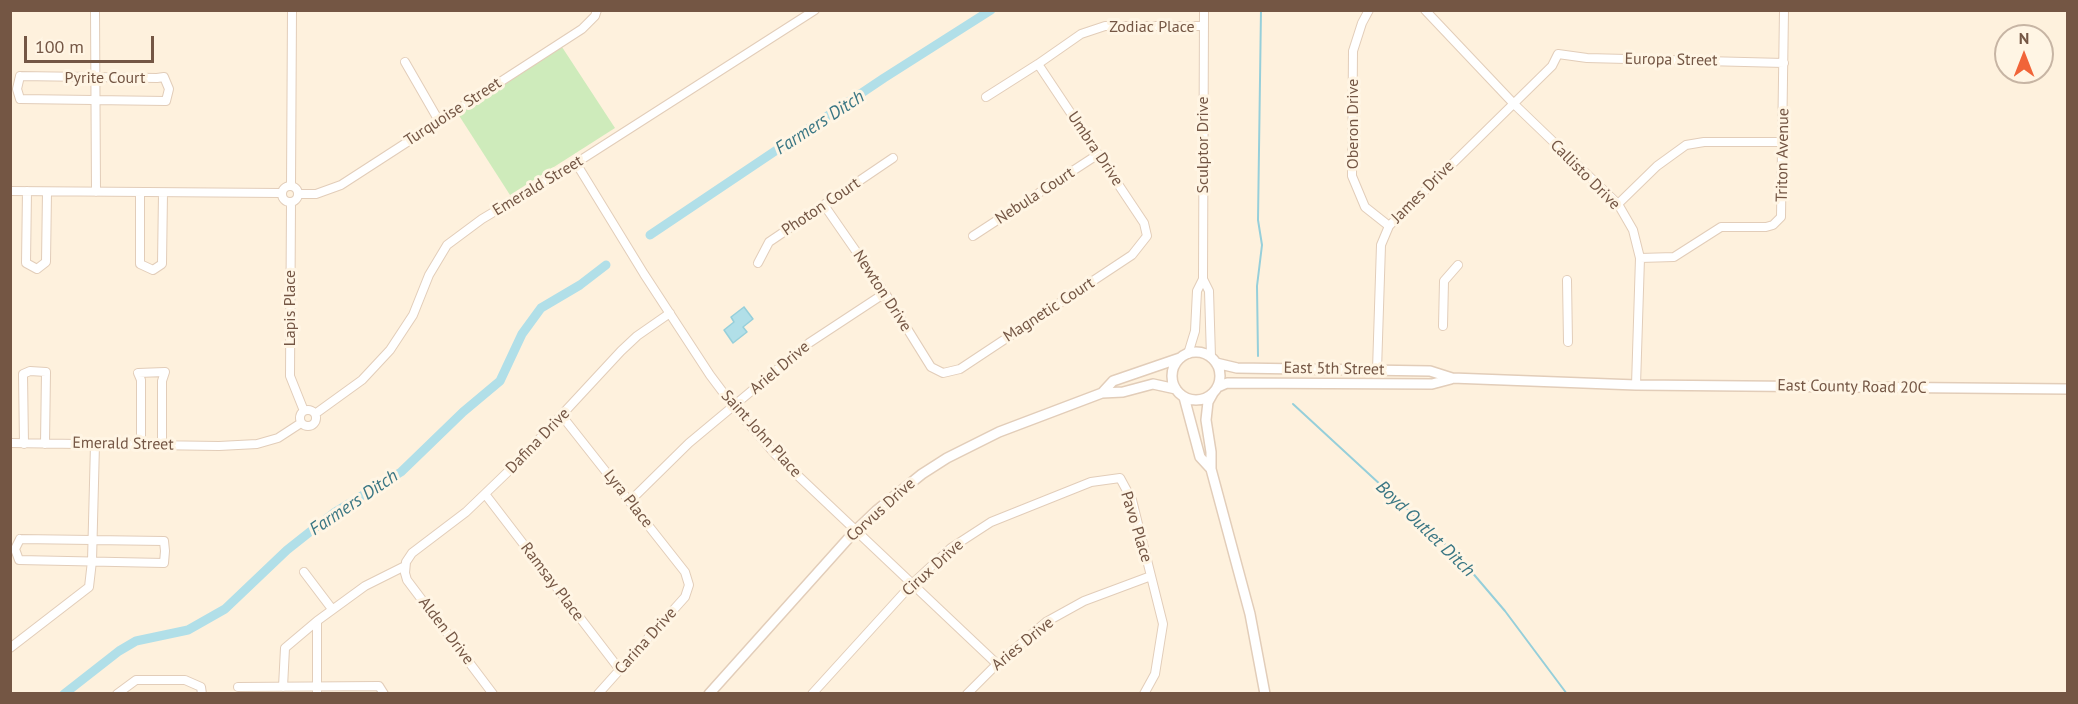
<!DOCTYPE html>
<html>
<head>
<meta charset="utf-8">
<style>
  body { margin:0 }
  #map { position:relative; width:2078px; height:704px; overflow:hidden; background:#fef1dd; font-family:"PT Sans",sans-serif }
  canvas { display:block }
  .frame { position:absolute; inset:0; border:12px solid #745644; pointer-events:none }
  .north { position:absolute; left:1994px; top:24px; width:60px; height:60px; box-sizing:border-box; background:#fff5e4; border:2px solid #c7b5a4; border-radius:50%; rotate:0deg; font-size:16px; font-weight:700; line-height:24px; text-align:center; color:#745644 }
  .north::after { content:''; display:block; margin:auto; width:21px; height:27px; background:#f16438; clip-path:polygon(50% 0,100% 100%,50% 72%,0 100%) }
  .scale { position:absolute; left:24px; top:36px; width:130px; height:27px; box-sizing:border-box; border:3px solid #745644; border-top:0; padding-left:8px; font-size:18px; line-height:21px; white-space:nowrap; color:#745644; -webkit-text-stroke:4px #fff5e4; paint-order:stroke }
</style>
</head>
<body>
<div id="map">
<canvas width="2078" height="704"></canvas>
<div class="frame"></div>
<div class="north">N</div>
<div class="scale">100 m</div>
</div>
<script>
const ctx = document.querySelector('canvas').getContext('2d');
ctx.lineJoin = 'round';
function fillPath(path, color) { ctx.fillStyle = color; ctx.fill(path, 'evenodd'); }
const shape = rows => new Path2D(rows.map(r => 'M' + r).join(''));
function stroke(path, color, width, dash) { ctx.strokeStyle = color; ctx.lineWidth = width; ctx.lineCap = dash ? 'butt' : 'round'; ctx.setLineDash(dash || []); ctx.stroke(path); }
function label(font, color, halo, rows, align = 'center') {
  ctx.font = font + ' "PT Sans",sans-serif'; ctx.lineWidth = 6; ctx.setLineDash([]); ctx.textBaseline = 'middle'; ctx.strokeStyle = halo; ctx.fillStyle = color; for (const [text, x, y, turn = 0] of rows) {
    ctx.save(); ctx.translate(x, y); ctx.rotate((+turn || 0) * Math.PI / 180); ctx.textAlign = isNaN(turn) ? turn : align; if (halo) ctx.strokeText(text, 0, 0); ctx.fillText(text, 0, 0); ctx.restore();
  }
}
fillPath(shape([
  [562,47,615,128,510,195,458,114]
]), '#ceebbb');
const water = shape([
  [744,307,753,319,743,327,747,332,733,343,724,330,734,322,731,317,744,307]
]);
fillPath(water, '#b1dfe8');
stroke(water, '#96cfda', 1.5);
stroke(shape([
  [1258,356,1257,286,1262,245,1258,220,1261,10],
  [1293,404,1459,557,1505,611,1567,694]
]), '#96cfda', 2);
stroke(shape([
  [650,235,884,78,991,10],
  [64,694,119,651,136,641,188,630,225,609,287,550,335,512,401,472,463,412,500,381,522,334,541,308,580,285,606,265]
]), '#b1dfe8', 9);
const minor = shape([
  [95,10,96,192],
  [1369,10,1362,23,1353,51,1352,176,1365,207,1389,226],
  [1425,10,1514,104,1618,204,1633,230,1640,258,1636,385],
  [405,62,439,121],
  [20,76,157,78,164,77,169,89,166,101,20,99,17,89,20,76],
  [986,97,1038,64,1081,34,1105,26,1204,26],
  [576,163,644,274,710,375,734,407,775,454,997,664],
  '282 194a8 8 0 1 1 16 0a8 8 0 1 1-16 0Z',
  [291,186,292,10],
  [10,191,282,193],
  [27,191,26,263,37,269,46,262,47,192],
  [140,193,140,264,153,270,162,264,163,193],
  [298,194,316,194,341,185,582,29,595,16,597,10],
  [291,202,290,376,304,411],
  [1618,204,1657,166,1686,145,1704,142,1783,142],
  [824,205,885,293,931,367,943,373,960,369,1132,255,1147,236,1144,223,1038,64],
  [973,236,1097,155],
  [1640,258,1674,257,1721,227,1766,227,1773,225,1781,217,1784,10],
  [758,263,769,242,893,158],
  [1203,279,1209,291,1211,357],
  [1567,280,1568,342],
  [1443,326,1444,281,1458,265],
  [1188,354,1195,331,1197,291,1203,279,1204,10],
  [1377,370,1381,245,1389,226,1552,66,1558,54,1587,58,1784,63],
  '300 418a8 8 0 1 1 16 0a8 8 0 1 1-16 0Z',
  [315,414,362,380,390,350,413,315,429,275,447,245,482,219,576,163,815,10],
  [562,416,685,572,689,585,685,597,598,694],
  [10,443,219,446,257,444,278,438,301,423],
  [24,444,23,374,30,371,46,372,45,444],
  [141,444,141,380,138,373,165,372,162,381,162,445],
  [485,494,620,670],
  [630,501,689,443,809,343,885,293],
  [20,539,164,541,165,551,164,563,19,560,15,549,20,539],
  [304,572,332,609],
  [10,648,89,587,92,561,95,444],
  [238,687,379,686,384,694],
  [283,687,285,648,317,621],
  [117,694,136,680,185,680,201,687,202,694],
  [317,694,317,621,365,586,405,566],
  [493,694,407,580,405,573,406,562,412,553,466,512,518,462,621,351,637,336,670,313],
  [812,694,912,584,951,548,991,522,1091,482,1120,478,1132,500,1163,624,1155,674,1144,694],
  [967,694,997,664,1046,622,1084,601,1151,576]
]);
const tertiary = shape([
  '1172 376a24 24 0 1 1 48 0a24 24 0 1 1-48 0Z',
  [1216,363,1237,368,1430,371,1452,378,1636,385,2068,389],
  [1218,387,1227,383,1432,384,1451,379],
  [1102,393,1113,381,1180,358],
  [1213,393,1208,402,1206,420,1211,452,1211,469,1250,614,1265,694],
  [1184,397,1200,457,1211,469],
  [709,694,855,531,876,511,922,474,947,458,999,432,1102,393,1123,392,1153,384,1176,389]
]);
stroke(minor, '#e2cdb9', 10);
stroke(tertiary, '#e2cdb9', 12);
stroke(minor, '#fff', 8);
stroke(tertiary, '#fff', 9);
label('16px', '#745644', '#fff5e4', [
  ["Zodiac Place",1152,27],
  ["Europa Street",1671,60,1],
  ["Pyrite Court",105,78],
  ["Turquoise Street",453,112,-33],
  ["Oberon Drive",1353,124,-90],
  ["Sculptor Drive",1203,145,-90],
  ["Umbra Drive",1095,149,56],
  ["Triton Avenue",1783,155,-89],
  ["Callisto Drive",1585,175,45],
  ["Emerald Street",538,186,-31],
  ["James Drive",1423,192,-45],
  ["Nebula Court",1035,196,-33],
  ["Photon Court",821,207,-34],
  ["Newton Drive",882,291,57],
  ["Lapis Place",290,308,-90],
  ["Magnetic Court",1049,310,-33],
  ["Ariel Drive",780,368,-40],
  ["East 5th Street",1334,369,1],
  ["East County Road 20C",1852,387,1],
  ["Saint John Place",761,434,48],
  ["Dafina Drive",538,441,-46],
  ["Emerald Street",123,444,1],
  ["Lyra Place",628,499,52],
  ["Corvus Drive",881,510,-42],
  ["Pavo Place",1136,527,73],
  ["Cirux Drive",933,568,-42],
  ["Ramsay Place",552,582,53],
  ["Alden Drive",446,631,53],
  ["Carina Drive",646,641,-48],
  ["Aries Drive",1023,644,-39]
]);
label('italic 18px', '#3a7683', '#fff5e4', [
  ["Farmers Ditch",820,123,-33],
  ["Farmers Ditch",354,503,-34],
  ["Boyd Outlet Ditch",1425,529,44]
]);
</script>
</body>
</html>
